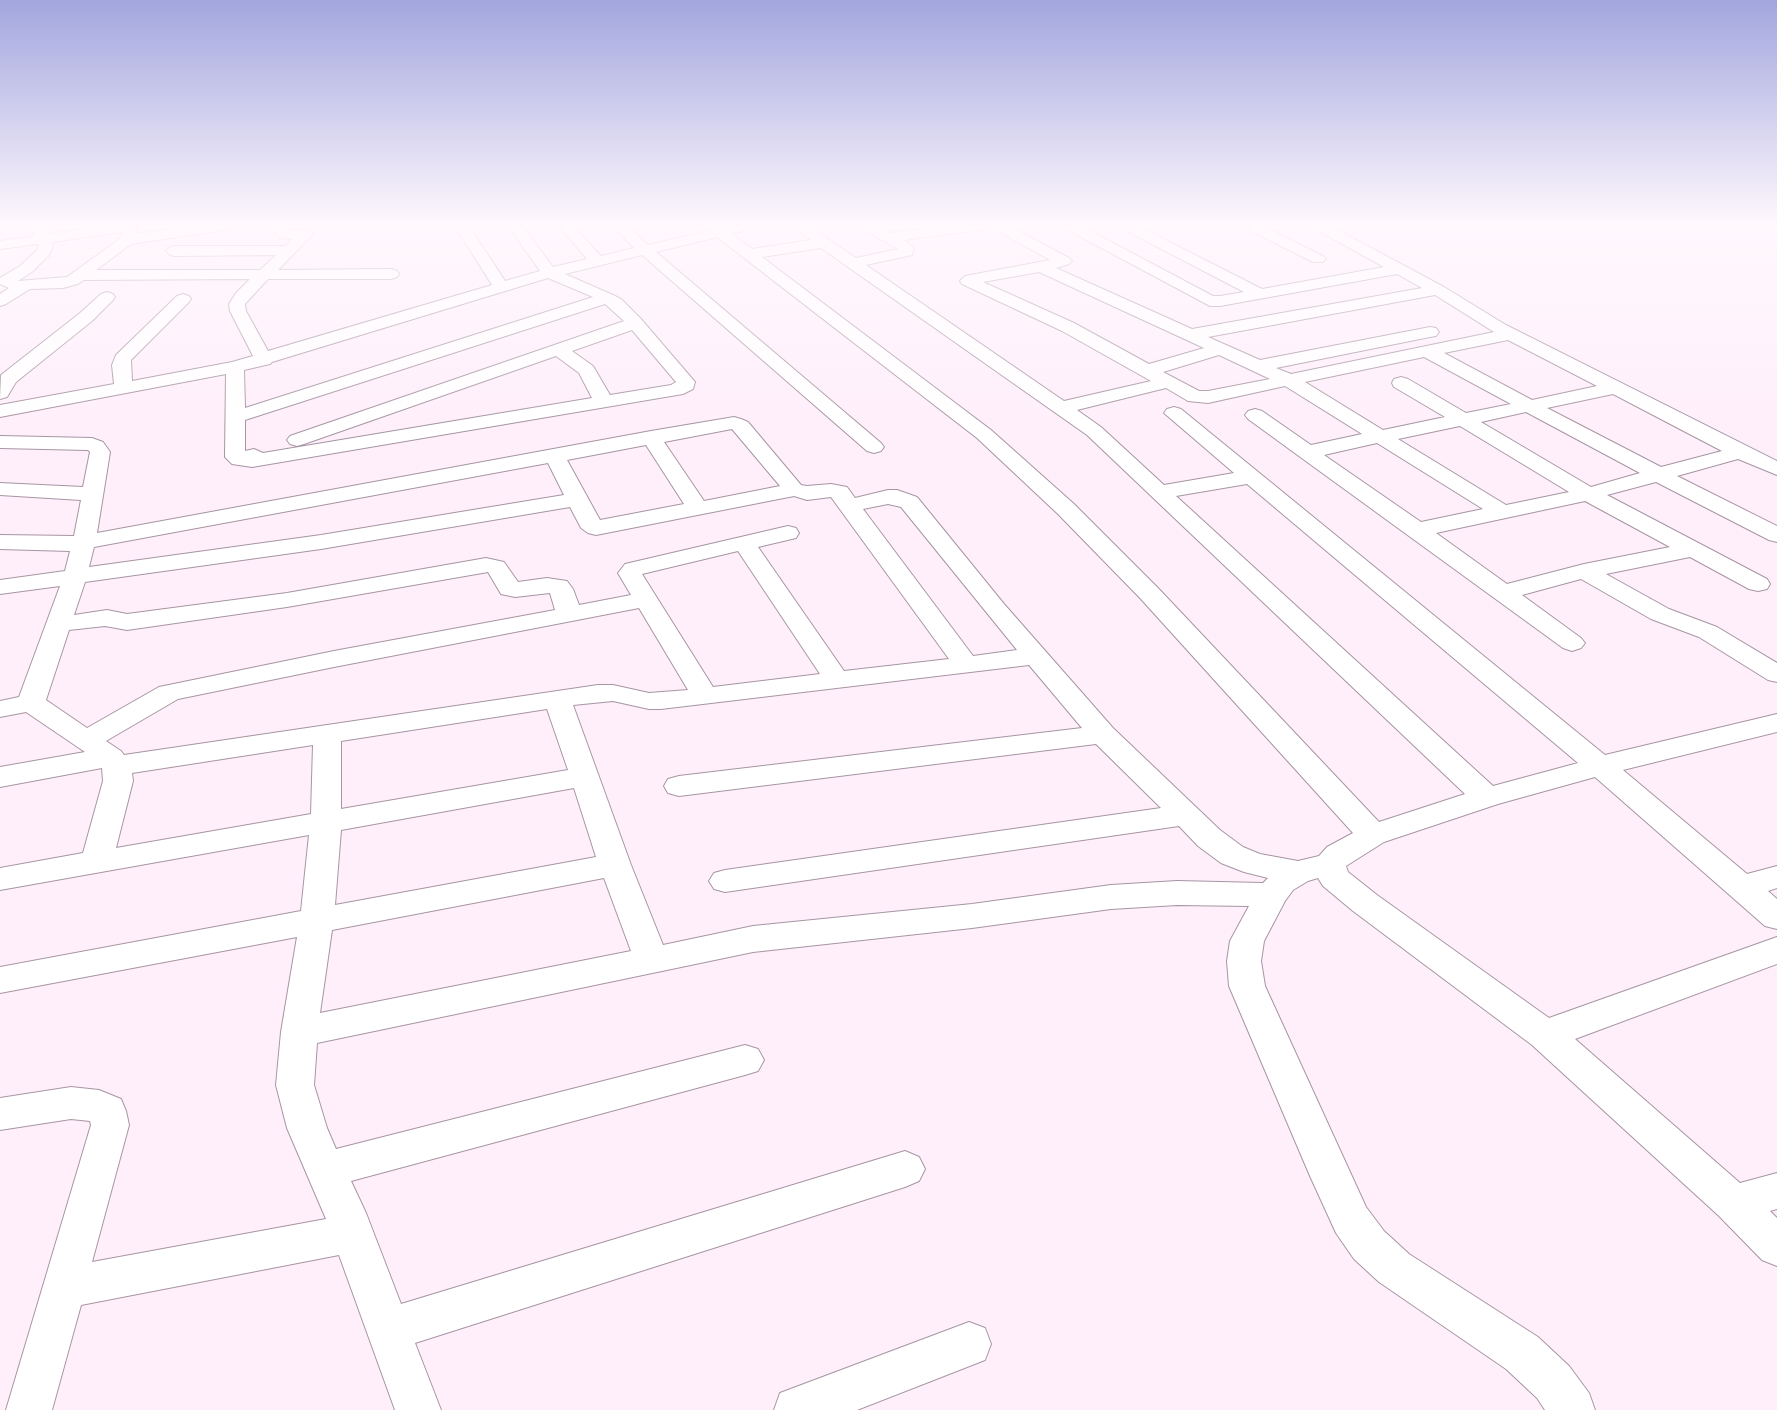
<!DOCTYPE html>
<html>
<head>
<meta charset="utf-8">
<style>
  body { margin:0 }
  canvas { display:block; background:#ffeffb }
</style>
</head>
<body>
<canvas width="1777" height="1410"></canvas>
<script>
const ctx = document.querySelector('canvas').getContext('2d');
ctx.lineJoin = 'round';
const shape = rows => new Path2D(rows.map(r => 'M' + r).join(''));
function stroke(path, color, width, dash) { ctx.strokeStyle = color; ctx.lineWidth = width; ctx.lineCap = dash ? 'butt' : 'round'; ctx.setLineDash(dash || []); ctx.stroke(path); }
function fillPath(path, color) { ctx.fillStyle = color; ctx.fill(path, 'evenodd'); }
const minor = shape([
  [31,226,45,226,49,234,108,226,136,226,136,234,197,226,232,226,230,229,225,230,131,244,96,270,260,270,276,255,174,256,169,254,166,251,169,248,174,246,286,246,292,239,279,238,271,226,285,226,288,230,306,230,311,231,313,234,278,270,391,269,397,271,399,274,397,277,391,279,268,279,245,304,246,311,268,351,492,285,455,226,469,226,505,281,540,271,508,226,522,226,553,267,587,259,559,226,573,226,601,256,634,248,613,226,628,226,648,245,729,226,752,226,750,229,731,234,752,249,811,240,793,226,809,226,856,258,898,249,862,229,860,226,877,226,891,233,949,226,985,226,983,229,978,230,904,240,914,248,912,255,866,265,1064,401,1151,381,1062,331,962,284,960,281,965,276,1050,260,994,229,992,226,1009,226,1069,258,1072,261,1069,264,1056,268,1192,329,1422,288,1397,274,1220,306,1210,306,1066,229,1064,226,1081,226,1213,296,1220,296,1244,292,1123,229,1121,226,1138,226,1262,289,1384,267,1315,229,1313,226,1330,226,1444,287,1506,325,1777,461,1777,475,1738,459,1677,476,1777,526,1777,542,1769,540,1656,482,1607,495,1767,579,1770,584,1767,589,1758,591,1749,589,1690,557,1606,574,1669,609,1717,627,1777,663,1777,682,1768,680,1699,637,1651,619,1581,579,1522,595,1581,638,1585,643,1581,648,1572,651,1563,648,1248,419,1245,415,1248,411,1255,409,1262,411,1311,445,1362,434,1285,386,1208,403,1188,401,1166,388,1077,410,1101,427,1164,485,1234,473,1164,413,1167,409,1174,407,1181,409,1605,755,1777,714,1777,732,1623,770,1747,874,1777,866,1777,888,1768,891,1777,899,1777,929,1765,926,1595,777,1498,804,1384,842,1346,866,1348,872,1377,895,1549,1018,1777,937,1777,964,1575,1039,1740,1183,1777,1173,1777,1209,1770,1211,1777,1218,1777,1266,1762,1260,1719,1216,1532,1045,1353,911,1323,886,1318,878,1308,881,1293,890,1285,901,1264,941,1261,961,1265,986,1366,1207,1384,1231,1409,1254,1538,1337,1569,1366,1589,1393,1595,1410,1545,1410,1537,1398,1506,1369,1379,1282,1354,1259,1336,1233,1310,1176,1229,986,1227,961,1230,941,1249,906,1177,905,1111,909,972,928,753,952,317,1043,314,1085,327,1128,336,1149,745,1045,758,1049,764,1060,758,1071,745,1075,351,1181,366,1213,401,1304,905,1151,919,1157,925,1169,919,1181,905,1187,415,1343,441,1410,395,1410,339,1255,81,1305,52,1410,6,1410,91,1125,90,1121,71,1119,0,1130,0,1098,71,1087,99,1090,121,1099,126,1111,129,1125,92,1262,326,1219,287,1128,276,1085,281,1032,297,937,0,993,0,967,301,911,309,835,0,890,0,868,83,853,103,781,102,768,0,787,0,767,85,752,26,712,0,717,0,701,19,697,60,586,0,594,0,580,65,571,70,551,0,549,0,535,74,536,81,500,0,495,0,483,83,487,90,452,88,450,0,448,0,436,92,438,103,442,110,452,97,533,651,431,734,417,741,419,748,422,801,485,807,486,831,484,847,487,855,498,888,490,897,490,917,497,1004,604,1113,728,1220,830,1243,847,1260,854,1298,861,1319,856,1327,847,1353,833,1140,598,1058,514,977,438,717,237,656,252,881,443,884,447,881,451,874,453,867,451,642,255,565,274,613,295,621,299,641,319,695,382,693,389,683,394,252,467,232,464,225,457,226,374,0,417,0,405,114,384,112,365,116,355,177,296,183,294,189,296,191,299,189,302,131,360,132,381,232,362,253,356,230,311,229,304,236,293,250,279,84,280,78,284,63,288,30,289,6,304,0,306,0,294,9,288,0,284,0,278,20,266,37,250,39,246,38,244,0,249,0,241,35,236,31,226],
  [122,232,122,236,118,240,67,277,18,281,32,272,49,255,53,246,52,242,122,232],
  [821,248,1087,435,1465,794,1379,822,1158,588,1074,504,991,430,762,257,821,248],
  [1039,272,1204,348,1149,364,1074,323,983,282,1039,272],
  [548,278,593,297,245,408,244,370,270,364,272,362,548,278],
  [1435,295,1494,332,1291,374,1276,368,1430,337,1436,336,1439,332,1436,328,1430,327,1260,360,1208,337,1435,295],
  [605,304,624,321,290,436,287,440,290,444,297,446,304,444,556,356,579,373,592,398,263,453,254,449,245,451,245,420,605,304],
  [632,330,676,382,671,385,610,395,593,366,572,351,632,330],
  [1508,340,1597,386,1532,400,1444,353,1508,340],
  [1219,355,1270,379,1208,391,1199,391,1163,372,1219,355],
  [1424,357,1511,404,1466,413,1408,379,1401,377,1394,379,1392,383,1394,387,1445,417,1383,430,1305,382,1424,357],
  [1613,394,1722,451,1661,467,1547,408,1613,394],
  [1526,412,1640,473,1591,487,1481,422,1526,412],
  [1460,426,1569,492,1506,505,1398,439,1460,426],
  [732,429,780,486,704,501,664,442,732,429],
  [1377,443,1483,509,1421,522,1324,455,1377,443],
  [646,445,684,504,600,520,567,460,646,445],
  [548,463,564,495,321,535,89,567,94,547,548,463],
  [1247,484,1578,763,1493,786,1176,496,1247,484],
  [794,496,807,500,831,497,949,659,844,671,758,547,796,538,799,533,796,528,788,526,625,564,618,573,631,595,579,605,573,589,567,581,547,578,518,582,504,562,486,558,287,593,127,614,107,610,74,615,85,582,321,549,570,507,581,528,588,533,596,535,794,496],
  [1585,501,1670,547,1584,564,1507,584,1436,533,1585,501],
  [888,504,901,507,1017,650,973,656,863,509,888,504],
  [738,551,820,674,713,687,642,574,738,551],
  [488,572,501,594,515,597,550,593,555,610,334,651,159,687,87,728,46,700,69,630,105,626,127,630,287,607,488,572],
  [639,608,688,690,649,693,613,685,598,685,124,755,121,751,106,741,178,699,334,667,639,608],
  [1029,665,1082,728,679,776,668,779,664,786,668,793,679,796,1096,744,1161,808,725,870,714,873,709,881,714,889,725,892,1179,826,1198,846,1221,863,1244,872,1268,878,1263,883,1177,881,1111,885,972,904,753,926,663,945,631,865,573,705,613,701,649,709,661,709,1029,665],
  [547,709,568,770,341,809,341,741,547,709],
  [313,745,311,814,116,848,133,781,132,773,313,745],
  [574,788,596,857,335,905,341,830,574,788],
  [604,878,631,951,320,1013,332,930,604,878],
  [1248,226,1262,226,1323,256,1326,259,1323,262,1313,262,1249,230,1248,226],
  [107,292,113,294,115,297,113,300,92,321,16,382,7,397,0,399,1,375,80,313,101,294,107,292],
  [969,1322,985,1328,991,1344,985,1360,857,1410,774,1410,780,1393,969,1322]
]);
stroke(minor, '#a795a3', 2);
fillPath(minor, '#fff');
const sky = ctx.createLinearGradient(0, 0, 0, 423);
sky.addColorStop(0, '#a2a6de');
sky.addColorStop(0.53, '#fff8fd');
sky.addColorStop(1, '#fff8fd00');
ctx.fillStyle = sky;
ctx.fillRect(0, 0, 1777, 423);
</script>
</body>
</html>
